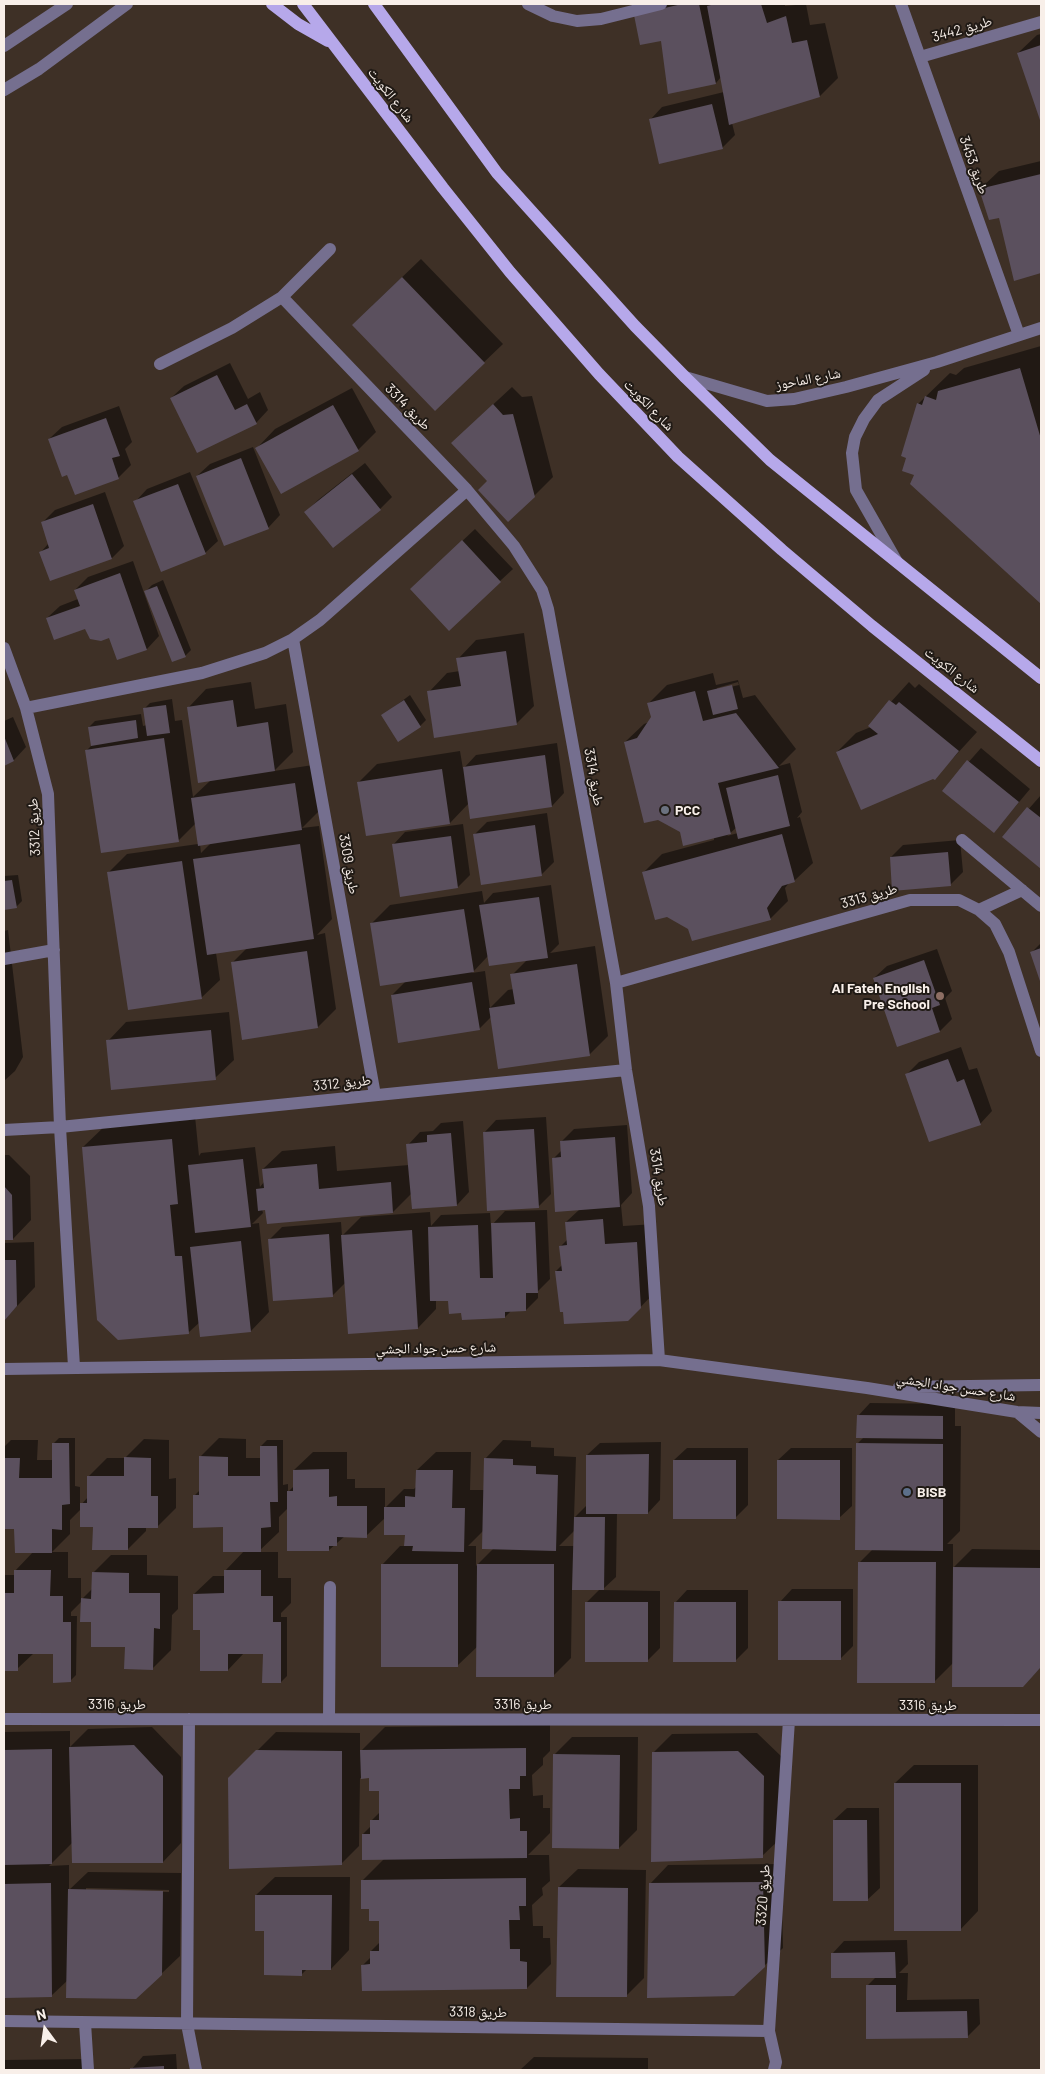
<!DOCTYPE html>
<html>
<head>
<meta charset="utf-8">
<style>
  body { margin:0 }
  #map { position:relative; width:1045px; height:2074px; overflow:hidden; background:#3e3026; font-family:Barlow,sans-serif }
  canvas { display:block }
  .frame { position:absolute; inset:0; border:5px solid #f8efe9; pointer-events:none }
  .north { position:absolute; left:20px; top:2004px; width:50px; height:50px; -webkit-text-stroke:4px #201a15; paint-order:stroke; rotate:346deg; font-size:14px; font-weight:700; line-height:20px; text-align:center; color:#f8efe9 }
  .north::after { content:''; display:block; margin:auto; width:18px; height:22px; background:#f8efe9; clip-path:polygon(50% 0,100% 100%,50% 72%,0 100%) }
</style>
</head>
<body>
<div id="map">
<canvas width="1045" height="2074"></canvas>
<div class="frame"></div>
<div class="north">N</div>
</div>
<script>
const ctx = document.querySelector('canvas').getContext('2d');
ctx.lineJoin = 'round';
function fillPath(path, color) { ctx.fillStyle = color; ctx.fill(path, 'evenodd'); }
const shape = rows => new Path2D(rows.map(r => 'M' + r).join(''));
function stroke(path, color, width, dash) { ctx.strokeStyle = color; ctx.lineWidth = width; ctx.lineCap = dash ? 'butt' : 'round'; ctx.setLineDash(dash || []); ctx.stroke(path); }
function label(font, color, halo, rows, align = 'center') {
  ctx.font = font + ' Barlow,"Noto Naskh Arabic",sans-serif'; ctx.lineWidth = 4; ctx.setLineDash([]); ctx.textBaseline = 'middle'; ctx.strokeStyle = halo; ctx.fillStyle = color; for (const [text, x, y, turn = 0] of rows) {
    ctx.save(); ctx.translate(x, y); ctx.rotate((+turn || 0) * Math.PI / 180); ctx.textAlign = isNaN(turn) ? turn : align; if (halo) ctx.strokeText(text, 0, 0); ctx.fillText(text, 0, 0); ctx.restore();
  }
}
fillPath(shape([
  [647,4,785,4,785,6,806,4,810,25,825,23,838,78,820,96,732,123,735,135,722,148,650,120,662,107,724,92,721,77,716,83,662,40],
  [1041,34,1041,120,1018,53,1037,35],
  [1041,161,1041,272,1015,279,1000,216,980,189,999,171],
  [421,259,503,344,435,409,372,306],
  [1041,346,1041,602,912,484,915,474,908,458,918,404,950,373,956,375,964,368],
  [230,363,248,399,260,392,268,410,256,423,171,398,184,386],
  [512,387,522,397,532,396,553,477,534,496,489,481,471,425],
  [352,388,376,432,358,450,257,448,275,429],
  [119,406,132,442,125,449,131,465,118,478,68,473,49,439,62,427],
  [253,447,280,515,268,528,197,476,210,464],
  [365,463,392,497,380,509,306,512,318,500],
  [190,472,218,541,205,553,135,502,147,489],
  [105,492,124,546,112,558,41,552,49,543,42,523,55,510],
  [475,529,513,569,500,581,424,577],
  [133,561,159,636,147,649,118,659,110,637,85,628,47,618,60,606,78,599,75,590,88,577],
  [163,580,191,650,185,656,146,591,152,585],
  [524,633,534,706,516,724,429,692,447,673,460,671,458,659,476,640],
  [713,673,716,685,738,680,743,698,755,695,796,749,779,766,790,763,802,812,797,818,800,817,813,863,794,881,789,883,785,888,788,901,770,919,690,928,667,916,644,872,662,854,714,840,714,837,681,831,625,742,644,724,649,722,652,717,649,703,667,685],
  [738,682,739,685,717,690,717,688],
  [737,827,738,833,727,836],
  [251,682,255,709,286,704,293,752,274,771,313,765,319,811,302,828,319,826,332,919,317,935,325,933,336,1009,318,1027,232,963,247,948,216,953,220,980,201,998,108,873,127,854,198,844,196,823,179,840,87,750,92,745,89,727,95,721,141,714,143,726,147,725,144,709,150,703,172,699,175,721,182,720,193,797,211,780,188,708,206,689],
  [212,842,201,853,200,844],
  [909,682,915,688,919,684,977,732,934,779,837,752,856,733,871,727,870,725],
  [410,695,426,720,420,726,382,716],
  [13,717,26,747,14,760,4,764,4,721],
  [557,743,564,793,552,806,469,803,450,823,359,782,377,764,460,751,463,769,476,755],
  [981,748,1030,789,994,832,944,790],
  [1041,795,1041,868,1004,837],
  [547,813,554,862,541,875,474,835,487,822],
  [463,824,470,875,458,887,393,845,405,832],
  [960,840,963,872,950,885,891,857,903,845],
  [18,875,22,901,16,907,4,908,4,876],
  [551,885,559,944,550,953,595,946,608,1036,590,1054,491,1017,479,1029,392,995,406,981,372,923,390,905,482,891,484,903,493,893],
  [488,956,527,960,512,975,514,989,508,990,490,1008,485,971,472,973],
  [8,930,23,1057,15,1071,4,1081,4,931],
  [1041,943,1041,981,1032,952],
  [937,949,952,991,945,998,952,1019,940,1031,874,978,887,966],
  [229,1012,234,1060,215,1078,108,1041,126,1022],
  [961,1047,969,1070,977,1068,992,1111,980,1124,907,1074,919,1062],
  [195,1116,199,1156,201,1153,255,1147,260,1187,264,1182,263,1169,282,1151,335,1146,337,1171,409,1165,408,1145,420,1132,433,1131,441,1123,463,1121,469,1192,457,1205,412,1193,393,1212,268,1223,266,1209,262,1209,263,1213,252,1224,259,1223,269,1312,251,1331,200,1322,189,1332,83,1147,107,1124],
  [546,1117,551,1194,539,1206,484,1133,496,1120],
  [627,1125,632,1193,621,1205,623,1226,655,1224,659,1288,628,1320,565,1310,556,1271,563,1264,560,1247,568,1239,566,1222,580,1209,553,1159,562,1150,561,1142,574,1129],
  [4,1155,9,1155,30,1176,31,1220,13,1239,4,1239],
  [547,1210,550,1279,538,1291,538,1298,526,1310,511,1311,505,1317,462,1312,450,1299,436,1300,436,1309,418,1328,346,1282,333,1295,270,1239,282,1227,341,1222,342,1236,361,1217,430,1212,431,1226,441,1215,490,1213,491,1226,505,1211],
  [34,1242,35,1287,4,1320,4,1243],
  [870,1403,955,1404,955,1426,961,1426,960,1531,947,1544,953,1544,953,1568,972,1549,1041,1550,1041,1667,1023,1686,954,1662,934,1682,859,1563,873,1549,857,1444,864,1437,858,1416],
  [59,1438,75,1438,75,1486,80,1487,80,1506,88,1497,89,1476,107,1458,125,1458,144,1439,169,1440,169,1479,176,1478,176,1508,157,1527,146,1527,146,1531,128,1549,94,1526,82,1508,70,1520,70,1534,52,1552,68,1552,68,1578,81,1578,81,1600,93,1588,93,1573,111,1555,147,1555,147,1575,178,1576,178,1609,172,1615,171,1650,153,1668,92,1621,82,1601,71,1612,71,1616,77,1616,76,1675,70,1681,54,1651,34,1653,17,1669,4,1669,4,1575,15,1575,15,1571,33,1552,16,1528,4,1528,4,1447,11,1440,38,1440,37,1460,53,1460,53,1444],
  [219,1438,246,1439,246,1458,261,1458,261,1446,267,1440,283,1440,283,1485,288,1484,288,1492,294,1486,294,1470,313,1452,347,1452,347,1479,355,1479,355,1488,385,1488,385,1508,404,1489,414,1489,417,1486,417,1470,436,1452,471,1452,470,1490,484,1490,485,1459,503,1440,531,1441,531,1447,554,1448,554,1456,576,1457,574,1518,587,1505,587,1455,600,1443,661,1442,660,1500,648,1513,617,1513,616,1577,602,1590,660,1591,660,1648,647,1661,586,1603,600,1589,572,1589,571,1658,553,1676,478,1646,458,1665,382,1565,400,1546,406,1546,406,1534,385,1518,366,1536,345,1536,329,1550,288,1508,279,1517,279,1532,258,1552,278,1552,278,1578,291,1578,291,1603,281,1613,281,1617,287,1617,287,1676,281,1682,264,1653,244,1653,228,1670,201,1628,194,1594,213,1576,225,1576,225,1571,245,1550,194,1496,200,1490,200,1457],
  [575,1530,574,1546,559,1546],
  [483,1531,494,1548,476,1566,476,1546,468,1546],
  [687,1448,748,1448,748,1505,735,1518,674,1460],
  [791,1448,852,1448,852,1506,839,1518,778,1460],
  [792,1589,853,1589,853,1646,840,1659,780,1602],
  [687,1590,748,1590,748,1648,736,1660,675,1603],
  [550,1725,550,1751,543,1758,543,1765,532,1775,533,1796,543,1795,543,1808,550,1808,550,1833,528,1855,549,1855,550,1881,542,1888,543,1895,532,1905,533,1926,543,1926,543,1938,550,1938,551,1964,527,1988,363,1965,371,1957,371,1951,380,1942,380,1920,370,1908,362,1881,384,1859,363,1834,371,1826,371,1821,380,1812,380,1789,370,1777,360,1778,359,1846,341,1864,229,1779,276,1732,360,1733,360,1752,385,1727],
  [152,1727,181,1757,181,1843,163,1862,72,1843,49,1866,69,1865,69,1890,88,1872,181,1873,180,1956,161,1974,68,1980,51,1996,4,1996,4,1732,70,1731,70,1747,88,1729],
  [86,1888,169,1890,169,1892,86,1891],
  [757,1733,782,1757,781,1838,762,1856,654,1752,672,1734],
  [572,1737,638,1737,637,1830,619,1848,554,1755],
  [914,1765,978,1765,978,1911,960,1930,895,1783],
  [847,1808,879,1808,880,1888,867,1900,834,1820],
  [781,1864,783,1948,764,1966,650,1884,668,1865],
  [578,1869,646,1870,644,1978,626,1996,559,1887],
  [275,1877,350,1877,349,1950,331,1969,307,1969,301,1975,266,1930,256,1895],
  [907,1940,908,1964,899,1973,908,1973,907,2000,979,1999,980,2024,967,2037,868,2037,867,1986,876,1977,832,1954,844,1941],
  [176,2054,177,2070,131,2070,143,2056],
  [534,2057,648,2058,648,2070,520,2070],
  [85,2059,85,2070,4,2070,4,2060]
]), '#0007');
fillPath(shape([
  [682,4,699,4,716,84,668,94,661,41,640,45,634,15],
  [715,4,761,4,767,23,786,16,792,43,807,40,820,97,729,125,707,6],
  [1041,45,1041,123,1017,53],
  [712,104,723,149,659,164,649,119],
  [1041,174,1041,273,1014,281,999,218,989,220,979,189],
  [402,277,485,363,435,411,352,325],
  [1020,368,1041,439,1041,604,910,484,914,475,902,471,906,458,901,456,917,403,922,405,925,396,936,400,938,391],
  [217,375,235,410,247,404,257,424,197,453,170,398],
  [493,404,503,415,513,414,535,497,508,522,478,490,487,481,451,443],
  [333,405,359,451,281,494,255,448],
  [106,418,120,456,112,458,119,479,75,495,67,475,62,477,48,439],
  [241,458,269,529,224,546,196,476],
  [352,474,381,510,333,548,304,512],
  [178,484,206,554,161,572,133,501],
  [93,504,112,559,50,581,39,552,49,548,41,522],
  [462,540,501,582,449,631,410,589],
  [120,573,147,650,117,660,109,638,101,641,90,639,85,629,54,640,46,618,80,606,74,590],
  [157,586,186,657,172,662,144,591],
  [506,651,517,725,434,738,427,691,461,686,456,658],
  [732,685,738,709,713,715,707,691],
  [695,691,703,721,736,713,779,768,718,783,731,834,683,846,680,832,658,820,644,823,624,742,637,738,651,717,647,703],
  [233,700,237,727,268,722,275,771,198,783,187,707],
  [404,700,421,727,398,742,381,715],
  [889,700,896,705,899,702,959,751,935,780,933,779,861,810,836,752,878,734,868,726],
  [166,705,170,733,147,736,143,708],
  [136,720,138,738,91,746,88,727],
  [4,736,14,761,4,766],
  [164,738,179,842,101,853,85,750],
  [545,755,552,807,470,819,463,767],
  [967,760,1019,802,994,833,942,791],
  [442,769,450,824,366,836,357,782],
  [778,775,790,826,738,839,726,788],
  [295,783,302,830,198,846,191,798],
  [1027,807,1041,818,1041,869,1002,837],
  [535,825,542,876,481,885,473,834],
  [782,834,795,882,782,886,767,908,771,920,692,941,688,929,667,917,655,920,642,872],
  [451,836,458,888,400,897,392,844],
  [300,844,314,939,207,955,193,859],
  [948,852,951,886,892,891,890,857],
  [182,861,202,999,128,1010,107,872],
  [12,880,17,908,4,910,4,881],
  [539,897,548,958,489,966,479,905],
  [464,909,474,972,380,986,370,923],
  [1041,948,1041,984,1030,952],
  [307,951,318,1028,242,1040,231,962],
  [924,960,940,1005,932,1008,940,1032,897,1047,873,978],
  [577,964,590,1056,498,1069,489,1008,515,1004,510,974],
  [472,982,480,1030,398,1043,391,995],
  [211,1030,216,1080,111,1090,106,1040],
  [948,1059,957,1082,964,1079,981,1125,929,1142,905,1074],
  [534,1129,539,1208,487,1211,483,1132],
  [451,1133,457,1206,412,1209,406,1144,427,1142,427,1135],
  [615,1137,620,1207,555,1212,552,1158,561,1157,560,1141],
  [172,1139,178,1204,170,1205,175,1256,182,1256,189,1334,118,1340,97,1320,82,1147],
  [243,1159,251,1227,195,1233,188,1165],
  [317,1164,319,1189,391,1182,393,1213,267,1224,265,1210,258,1211,256,1189,264,1188,262,1169],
  [4,1186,12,1195,13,1240,4,1240],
  [603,1219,605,1244,637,1242,641,1308,628,1321,564,1324,563,1312,560,1312,555,1271,562,1271,559,1246,567,1245,565,1222],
  [535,1222,538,1293,526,1293,526,1311,505,1312,505,1318,462,1320,461,1313,449,1314,448,1301,430,1301,428,1227,478,1225,480,1278,493,1278,491,1223],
  [412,1230,418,1329,348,1334,341,1235],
  [329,1234,333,1297,273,1301,268,1239],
  [241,1241,251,1332,200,1337,190,1247],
  [4,1260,16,1260,17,1306,4,1321],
  [857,1415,943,1416,943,1439,856,1438],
  [52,1443,69,1443,70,1504,62,1505,62,1530,52,1529,52,1553,15,1553,14,1529,4,1529,4,1458,20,1458,19,1478,52,1478],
  [856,1443,943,1444,943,1551,855,1550],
  [260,1446,277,1446,278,1502,270,1502,271,1527,261,1528,261,1552,223,1552,223,1527,193,1528,193,1495,199,1495,199,1456,228,1457,228,1476,260,1476],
  [649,1454,648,1514,586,1514,586,1455],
  [124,1457,151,1458,151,1496,158,1496,158,1528,128,1528,128,1550,92,1550,93,1527,80,1527,80,1503,87,1503,87,1476,124,1476],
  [484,1458,513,1459,513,1465,536,1466,536,1474,558,1475,556,1551,482,1549],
  [673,1460,736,1460,736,1519,673,1519],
  [777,1460,840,1460,840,1520,777,1519],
  [329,1469,329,1497,337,1496,337,1506,367,1506,367,1538,337,1537,337,1546,329,1546,329,1551,287,1551,287,1491,293,1491,293,1470],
  [416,1470,453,1470,452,1508,465,1508,464,1552,412,1551,413,1546,404,1546,405,1535,384,1535,384,1507,405,1507,405,1496,415,1497],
  [574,1517,605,1517,604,1590,572,1590],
  [858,1562,936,1562,935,1683,857,1683],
  [381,1564,458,1564,458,1667,381,1667],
  [477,1564,554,1564,554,1677,476,1677],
  [953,1567,1041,1568,1041,1667,1023,1687,952,1687],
  [14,1570,51,1570,50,1596,63,1596,63,1622,71,1622,71,1682,53,1683,53,1654,18,1654,18,1671,4,1671,4,1593,14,1593],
  [224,1570,261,1570,261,1596,273,1596,273,1622,281,1622,281,1683,262,1683,263,1654,228,1654,228,1671,200,1671,200,1630,193,1630,193,1594,224,1593],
  [92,1572,129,1573,129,1593,160,1593,160,1629,154,1628,153,1670,124,1669,125,1647,91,1647,91,1622,80,1622,81,1598,91,1599],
  [778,1601,841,1601,841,1660,778,1660],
  [585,1602,648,1602,648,1662,585,1662],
  [674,1602,736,1602,736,1662,673,1662],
  [134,1745,163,1776,163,1863,72,1863,69,1747],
  [526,1748,526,1776,520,1776,520,1789,509,1789,510,1819,520,1818,520,1831,527,1831,527,1858,362,1860,362,1834,370,1834,370,1820,379,1820,379,1791,369,1791,369,1778,361,1779,360,1750],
  [52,1749,52,1864,4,1865,4,1750],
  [256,1750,342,1751,342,1865,229,1869,228,1778],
  [738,1751,764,1776,763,1858,651,1862,652,1752],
  [553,1754,620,1755,619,1849,552,1848],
  [894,1783,961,1783,961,1931,894,1931],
  [833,1820,867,1820,868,1901,833,1901],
  [526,1878,526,1906,519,1906,520,1920,509,1920,510,1949,520,1949,520,1961,527,1962,527,1989,362,1991,361,1965,370,1964,370,1951,379,1951,379,1921,369,1921,369,1909,361,1909,361,1880],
  [763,1882,765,1967,734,1996,647,1998,649,1883],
  [51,1883,52,1997,4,1998,4,1884],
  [558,1887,628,1888,627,1997,556,1997],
  [68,1889,163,1891,162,1975,136,1999,66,1998],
  [255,1895,332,1895,331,1970,302,1970,302,1976,264,1975,264,1931,255,1931],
  [895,1952,896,1978,831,1978,831,1953],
  [866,1985,896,1985,896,2012,967,2011,968,2038,866,2039],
  [164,2066,164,2070,130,2070,130,2068]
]), '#5b505e');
stroke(shape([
  [528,4,553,16,577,21,601,19,661,4],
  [901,4,1019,335],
  [4,46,67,4],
  [920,57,1041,22],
  [4,90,39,69,127,4],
  [282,297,467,490,514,546,542,590,548,609,616,983,626,1070,649,1206,659,1360],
  [160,364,232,328,282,297,330,249],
  [685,377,767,401,794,399,846,387,937,362,1041,328],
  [897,562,856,490,852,453,855,437,864,419,878,400,924,370],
  [293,639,375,1095],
  [4,648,26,708,48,794,60,1127,74,1367],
  [26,708,202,673,265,653,293,639,320,620,467,490],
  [962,840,1041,906],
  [979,910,1022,890],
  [4,959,54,950],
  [616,983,910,900,959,900,979,910,995,924,1009,952,1041,1051],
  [4,1130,60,1127,626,1070],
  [4,1369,659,1360,867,1388,1017,1412,1041,1413],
  [899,1387,1041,1385],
  [1017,1412,1041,1432],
  [4,1719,1041,1720],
  [189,1719,187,2024,196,2070],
  [329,1719,330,1587],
  [4,2021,769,2031],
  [85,2023,88,2070],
  [774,2070,776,2062,769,2031,789,1720]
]), '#756f8f', 12);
stroke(shape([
  [272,4,298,24,328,41],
  [303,4,443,188,510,272,599,374,678,457,782,550,872,626,1041,761],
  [374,4,497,173,635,326,685,377,770,460,1041,678]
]), '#b6a8ea', 12);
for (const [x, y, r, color] of [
  [665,810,5,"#6b7280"],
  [940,996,5,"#8d6e63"],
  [907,1492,5,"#5c6f8a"]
]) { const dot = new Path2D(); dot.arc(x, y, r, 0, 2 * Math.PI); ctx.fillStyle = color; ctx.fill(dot); stroke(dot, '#201a15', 2); }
label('14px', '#f8efe9', '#201a15', [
  ["طريق 3442",962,29,-16],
  ["شارع الكويت",391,95,52],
  ["طريق 3453",974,165,70],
  ["شارع الماحوز",808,379,-11],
  ["شارع الكويت",649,405,46],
  ["طريق 3314",408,407,46],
  ["شارع الكويت",952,670,38],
  ["طريق 3314",594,777,80],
  ["طريق 3312",34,827,-93],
  ["طريق 3309",349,864,80],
  ["طريق 3313",869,896,-16],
  ["طريق 3312",342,1083,-6],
  ["طريق 3314",659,1177,81],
  ["شارع حسن جواد الجشي",436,1348,-1],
  ["شارع حسن جواد الجشي",956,1387,9],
  ["طريق 3316",117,1704],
  ["طريق 3316",523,1704],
  ["طريق 3316",928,1705],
  ["طريق 3320",763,1895,-86],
  ["طريق 3318",478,2012,1]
]);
label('bold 14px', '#f8efe9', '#201a15', [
  ["PCC",675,810],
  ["Al Fateh English",930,988,"right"],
  ["Pre School",930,1004,"right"],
  ["BISB",917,1492]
], 'left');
</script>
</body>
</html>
